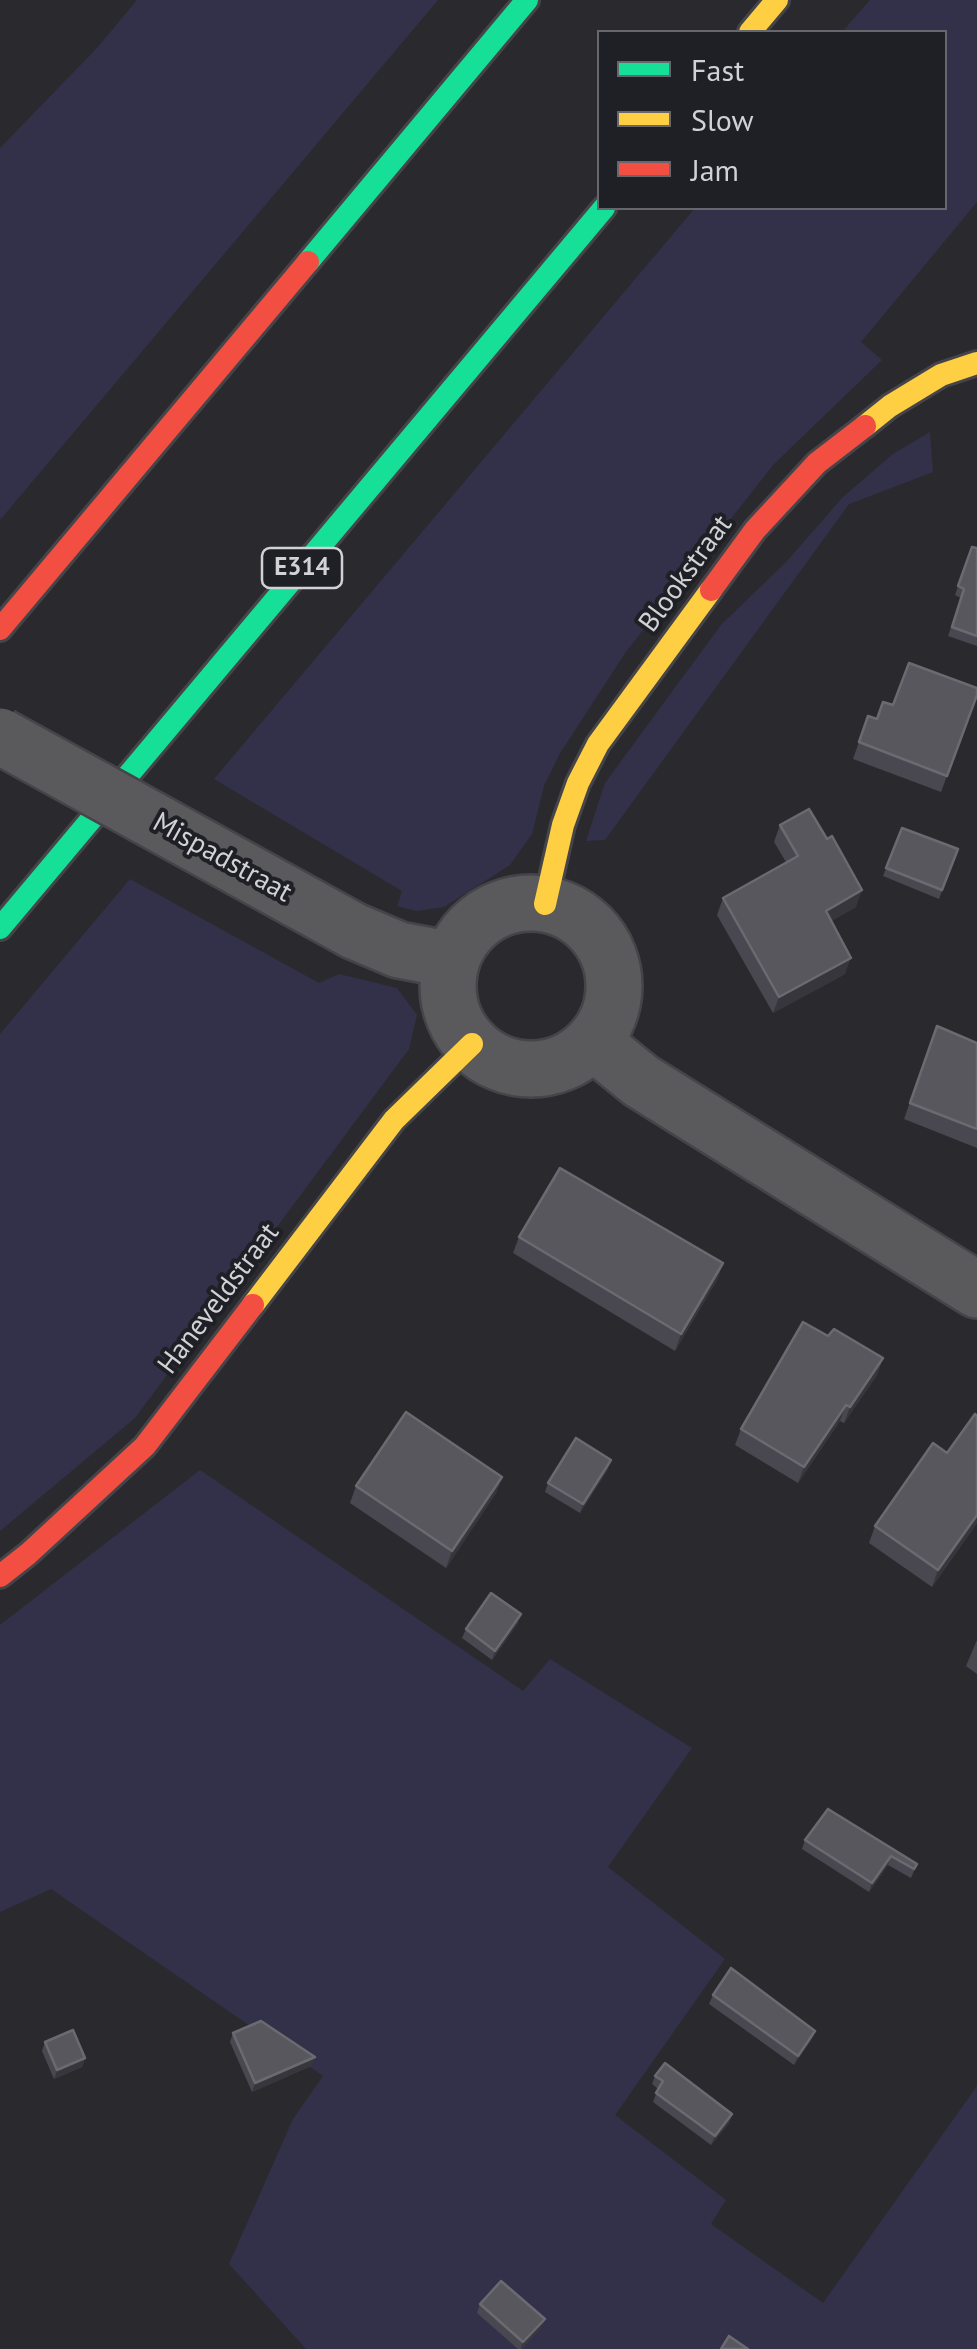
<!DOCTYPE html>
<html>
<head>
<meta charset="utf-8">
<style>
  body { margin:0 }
  #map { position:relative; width:977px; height:2349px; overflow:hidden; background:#2a2a2e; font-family:"PT Sans",sans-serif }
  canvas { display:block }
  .legend { position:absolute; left:597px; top:30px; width:350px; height:180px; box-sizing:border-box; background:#1f1f26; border:2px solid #66666c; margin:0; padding:12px 18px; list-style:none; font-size:30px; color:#d1d1d6 }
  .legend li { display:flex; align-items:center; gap:20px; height:50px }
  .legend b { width:50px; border:2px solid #66666c }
</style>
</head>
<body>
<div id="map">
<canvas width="977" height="2349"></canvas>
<ul class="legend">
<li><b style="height:12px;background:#16e098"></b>Fast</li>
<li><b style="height:12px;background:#ffcf43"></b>Slow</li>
<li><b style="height:12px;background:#f24e42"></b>Jam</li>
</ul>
</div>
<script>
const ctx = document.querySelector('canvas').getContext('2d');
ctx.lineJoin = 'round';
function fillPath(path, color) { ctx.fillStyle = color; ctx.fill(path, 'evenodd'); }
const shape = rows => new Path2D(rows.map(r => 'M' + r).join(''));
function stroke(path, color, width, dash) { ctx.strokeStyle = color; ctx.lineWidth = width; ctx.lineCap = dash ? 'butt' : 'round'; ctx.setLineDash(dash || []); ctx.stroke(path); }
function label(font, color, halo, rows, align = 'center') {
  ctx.font = font + ' "PT Sans",sans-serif'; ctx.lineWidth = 8; ctx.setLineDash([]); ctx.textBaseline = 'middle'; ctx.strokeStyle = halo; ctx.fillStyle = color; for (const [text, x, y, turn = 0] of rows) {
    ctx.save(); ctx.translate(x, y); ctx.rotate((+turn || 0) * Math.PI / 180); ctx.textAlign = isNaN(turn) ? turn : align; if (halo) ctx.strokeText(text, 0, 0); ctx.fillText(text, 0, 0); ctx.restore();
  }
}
fillPath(shape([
  [137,0,438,0,0,520,0,148,97,48],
  [870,0,977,0,977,202,861,342,882,360,774,464,625,653,559,755,544,786,532,834,510,865,444,907,416,911,397,906,402,891,214,779,695,208,944,208,944,32,842,32],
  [930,432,933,472,849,504,605,840,586,841,605,783,721,625,787,561,843,497,893,454],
  [130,879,319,983,339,974,397,988,417,1015,409,1049,135,1418,0,1531,0,1034],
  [200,1470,523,1691,550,1659,692,1748,608,1867,725,1959,615,2115,726,2200,711,2224,823,2303,977,2086,977,2349,306,2349,229,2264,293,2119,323,2076,51,1889,0,1912,0,1625]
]), '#333049');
const street = shape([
  '448 986a83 83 0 1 1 166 0a83 83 0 1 1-166 0Z',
  [354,931,399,950,452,960],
  [593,1042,641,1081,977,1290]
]);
const fast = shape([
  [308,262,527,0],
  [0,928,604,208]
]);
const slow = shape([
  [750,32,777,0],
  [865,426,890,406,941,375,977,363],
  [545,904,563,825,578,783,598,744,711,590],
  [253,1305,394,1120,472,1044]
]);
const jam = shape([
  [711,590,755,530,817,463,865,426],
  [0,629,308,262],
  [0,1576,28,1554,145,1446,253,1305]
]);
stroke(street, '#454549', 60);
stroke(fast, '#454549', 28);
stroke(slow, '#454549', 28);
stroke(jam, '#454549', 28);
stroke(street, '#5a5a5d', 55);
stroke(fast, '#16e098', 22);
stroke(slow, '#ffcf43', 22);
stroke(jam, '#f24e42', 22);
const streetBridge = shape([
  [0,736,354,931]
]);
stroke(streetBridge, '#454549', 60, []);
stroke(streetBridge, '#5a5a5d', 55);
fillPath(shape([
  [972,547,977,548,977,646,948,636,961,598,955,595],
  [977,695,941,792,853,759,868,716,877,719,893,705],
  [780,825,856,907,831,921,845,974,773,1013,717,915,723,898,786,862,774,842],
  [902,828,958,849,939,899,883,876],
  [937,1026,977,1043,977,1148,904,1119],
  [519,1237,723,1263,717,1280,675,1351,513,1253],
  [828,1336,883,1358,877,1375,844,1423,840,1421,798,1483,735,1445,741,1429],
  [947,1453,977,1523,932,1587,869,1543,875,1526],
  [608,1469,580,1513,545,1492,548,1483],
  [502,1477,496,1493,446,1568,350,1503,356,1486],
  [518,1623,492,1660,462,1638,466,1629],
  [977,1640,977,1674,966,1666],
  [828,1809,917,1864,911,1878,888,1865,869,1892,802,1849,805,1840],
  [713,1995,815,2031,811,2040,794,2065,709,2004],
  [233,2033,315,2057,311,2066,252,2092,230,2042],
  [45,2042,85,2058,82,2067,54,2079,42,2051],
  [655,2076,732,2114,729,2123,711,2145,653,2102,658,2089,652,2084],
  [480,2304,545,2319,541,2328,521,2349,518,2349,477,2313]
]), '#494850');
fillPath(shape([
  [862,890,856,907,820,928,826,911],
  [851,958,845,974,773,1013,779,997],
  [723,1263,717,1280,675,1351,681,1334],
  [883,1358,877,1375,844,1423,850,1407],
  [846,1405,840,1421,798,1483,804,1467],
  [611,1460,608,1469,580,1513,583,1504],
  [502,1477,496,1493,446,1568,452,1551],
  [977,1515,977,1523,932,1587,938,1570],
  [521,1614,518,1623,492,1660,495,1651],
  [891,1856,888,1865,869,1892,872,1883],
  [815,2031,811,2040,794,2065,798,2056],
  [315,2057,311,2066,252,2092,255,2083],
  [85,2058,82,2067,54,2079,57,2070],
  [732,2114,729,2123,711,2145,715,2136],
  [545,2319,541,2328,520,2349,523,2342]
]), '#37363c');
const building = shape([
  [972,547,977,548,977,636,952,627,964,589,958,586,972,547],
  [909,663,977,688,977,695,947,776,859,742,868,716,877,719,883,702,893,705,909,663],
  [809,809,827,839,832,836,862,890,826,911,851,958,779,997,723,898,798,856,780,825,809,809],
  [902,828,958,849,942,890,886,868,902,828],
  [937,1026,977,1043,977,1129,910,1103,937,1026],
  [560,1168,723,1263,681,1334,519,1237,560,1168],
  [803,1322,828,1336,834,1329,883,1358,850,1407,846,1405,804,1467,741,1429,803,1322],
  [406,1412,502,1477,452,1551,356,1486,406,1412],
  [975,1414,977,1416,977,1515,938,1570,875,1526,933,1443,947,1453,975,1414],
  [576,1438,611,1460,583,1504,548,1483,576,1438],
  [491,1593,521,1614,495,1651,466,1629,491,1593],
  [828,1809,917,1864,914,1869,891,1856,872,1883,805,1840,828,1809],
  [731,1968,815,2031,798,2056,713,1995,731,1968],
  [261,2021,315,2057,255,2083,233,2033,261,2021],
  [73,2030,85,2058,57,2070,45,2042,73,2030],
  [665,2063,732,2114,715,2136,656,2093,663,2081,655,2076,665,2063],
  [501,2281,545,2319,523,2342,480,2304,501,2281],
  [729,2336,748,2349,721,2349,729,2336]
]);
fillPath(building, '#58575e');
stroke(building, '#6b6a71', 2.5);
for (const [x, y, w] of [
  [302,568,80]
]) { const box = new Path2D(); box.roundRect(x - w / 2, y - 20, w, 40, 8); ctx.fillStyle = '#1f1f26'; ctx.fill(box); stroke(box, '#d1d1d6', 2.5); }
label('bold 25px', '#d1d1d6', null, [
  ["E314",302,568]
]);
label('28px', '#d1d1d6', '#1f1f26', [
  ["Blookstraat",686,574,-54],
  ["Mispadstraat",222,858,29],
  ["Haneveldstraat",219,1299,-53]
]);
</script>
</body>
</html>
